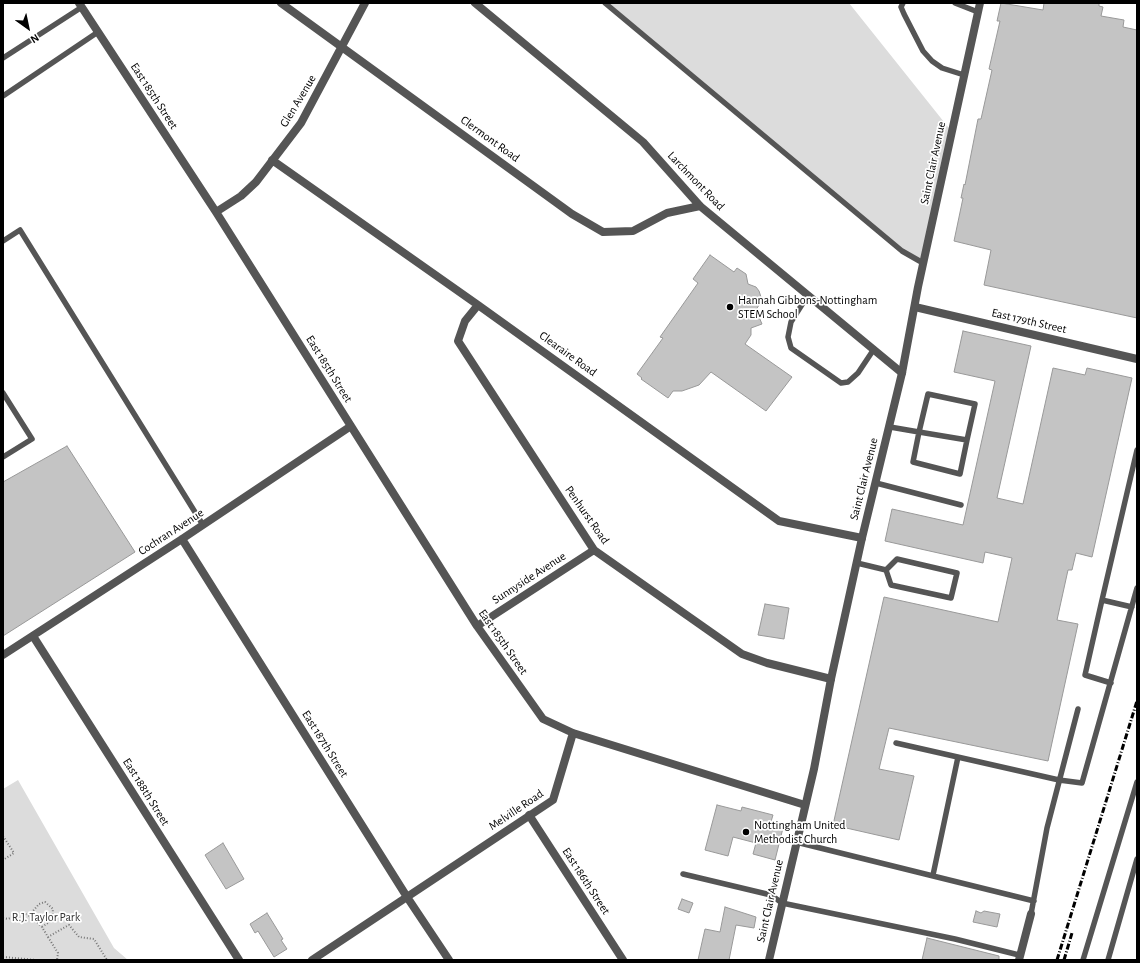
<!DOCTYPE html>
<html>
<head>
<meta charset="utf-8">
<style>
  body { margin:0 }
  #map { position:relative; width:1140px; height:963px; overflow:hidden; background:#fff; font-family:"Alegreya Sans",sans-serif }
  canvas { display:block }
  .frame { position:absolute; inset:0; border:4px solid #000; pointer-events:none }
  .north { position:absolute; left:8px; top:8px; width:40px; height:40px; -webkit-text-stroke:3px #fff; paint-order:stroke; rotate:147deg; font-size:11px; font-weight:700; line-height:16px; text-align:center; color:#000 }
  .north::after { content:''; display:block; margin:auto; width:14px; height:18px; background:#000; clip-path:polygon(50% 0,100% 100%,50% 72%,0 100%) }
</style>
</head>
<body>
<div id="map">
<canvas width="1140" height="963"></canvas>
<div class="frame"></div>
<div class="north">N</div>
</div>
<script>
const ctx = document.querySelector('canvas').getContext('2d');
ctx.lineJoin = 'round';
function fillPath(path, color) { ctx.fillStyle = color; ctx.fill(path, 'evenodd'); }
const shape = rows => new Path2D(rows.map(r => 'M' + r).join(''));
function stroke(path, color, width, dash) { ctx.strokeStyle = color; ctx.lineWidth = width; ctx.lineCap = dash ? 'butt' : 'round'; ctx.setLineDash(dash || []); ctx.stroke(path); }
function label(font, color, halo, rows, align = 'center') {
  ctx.font = font + ' "Alegreya Sans",sans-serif'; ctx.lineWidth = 3.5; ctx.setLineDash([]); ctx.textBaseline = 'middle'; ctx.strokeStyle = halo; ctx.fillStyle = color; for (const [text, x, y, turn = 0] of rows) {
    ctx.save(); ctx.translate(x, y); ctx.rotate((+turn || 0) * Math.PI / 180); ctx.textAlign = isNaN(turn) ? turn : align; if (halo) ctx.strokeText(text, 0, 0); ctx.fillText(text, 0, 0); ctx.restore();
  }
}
fillPath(shape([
  [605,3,849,3,952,132,923,263,902,251],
  [18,780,114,948,128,960,3,960,3,789]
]), '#dcdcdc');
const building = shape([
  [1001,3,1043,10,1044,3,1099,3,1099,6,1103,7,1101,16,1124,20,1123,27,1137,30,1137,318,984,285,991,250,954,241,963,198,961,198,964,184,965,185,978,119,981,119,992,70,989,69,1000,21,997,21,1001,3],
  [710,255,734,272,737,268,746,274,748,284,756,287,759,291,762,300,756,310,762,324,751,328,751,335,745,344,792,377,766,411,711,372,699,385,682,391,673,391,668,398,641,379,642,378,637,374,663,338,660,337,698,283,693,279,710,255],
  [963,331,1031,346,997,498,1023,504,1053,368,1085,375,1087,368,1132,378,1092,557,1076,553,1072,570,1068,570,1057,620,1078,624,1048,761,889,728,879,769,914,776,899,840,833,825,884,597,998,622,1012,558,985,552,983,563,885,541,892,509,963,525,995,381,954,372,963,331],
  [67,446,135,552,3,636,3,482,67,446],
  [765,604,789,608,784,639,758,635,765,604],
  [717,805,741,811,742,807,773,815,770,825,783,828,775,860,753,854,756,843,733,837,728,856,705,850,717,805],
  [223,843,244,879,226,889,205,855,223,843],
  [682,899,693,903,689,913,678,909,682,899],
  [725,907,756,917,754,928,736,925,729,960,698,960,705,929,720,932,725,907],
  [976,911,981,913,984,911,1000,914,997,927,973,922,976,911],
  [267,913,283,939,281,940,287,949,274,957,258,931,255,933,250,924,267,913],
  [927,938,999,956,999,960,922,960,927,938]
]);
fillPath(building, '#c4c4c4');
stroke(building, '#999', 1);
stroke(shape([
  [3,836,14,853,3,860],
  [3,918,8,919,23,913,32,917],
  [42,927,52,920,53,909,45,902,39,904,33,911,32,917,42,927,48,937,69,925,79,937,94,939,107,960],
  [48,937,58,953,57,960],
  [3,957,37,960]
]), '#777', 2, [1, 2]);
stroke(shape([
  [605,3,902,251,923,263],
  [903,3,901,7,904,14,923,51,932,61,942,68,964,75],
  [955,3,978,12],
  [3,58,82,7],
  [3,96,98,32],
  [3,241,20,230,203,525],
  [808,295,791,322,788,337,791,348,841,383,848,382,858,373,874,349],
  [3,393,32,439,3,457],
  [890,427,919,432,913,462,960,474,967,440,975,404,928,394,919,432,967,440],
  [876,483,961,505],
  [857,563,886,570,891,585,951,598,957,573,897,559,886,570],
  [1102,600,1085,675,1111,683],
  [1132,607,1102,600,1137,450],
  [896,743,1059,780,1082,783,1137,588],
  [796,842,1034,901],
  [683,874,771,895,782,903,955,939,1019,955],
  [933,875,958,757],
  [1031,914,1047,828,1078,709],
  [1083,960,1137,782],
  [1108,960,1137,859]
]), '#555', 5.5);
stroke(shape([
  [79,3,216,212,477,626,543,719,573,733,805,805],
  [281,3,572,214,603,232,633,231,667,213,700,206],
  [475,3,643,142,700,206,902,373],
  [272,160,478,305,779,521,862,538],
  [216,212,241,196,256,182,301,123,365,3],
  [478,305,465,321,458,341,594,550,742,654,767,663,831,679],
  [915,307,1137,359],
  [182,539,407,897,449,960],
  [477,626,594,550],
  [33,636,239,960],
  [3,655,182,539,351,426],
  [529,815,623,960],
  [312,960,553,800,573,733],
  [1019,960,1031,914]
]), '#555', 8);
stroke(shape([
  [769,960,814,769,831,679,862,538,902,373,918,287,980,3]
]), '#555', 8);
stroke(shape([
  [1057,960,1137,701],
  [1064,960,1072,933]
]), '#000', 3, [6, 2, 1, 2]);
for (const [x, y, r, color] of [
  [730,307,4,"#000"],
  [746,832,4,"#000"]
]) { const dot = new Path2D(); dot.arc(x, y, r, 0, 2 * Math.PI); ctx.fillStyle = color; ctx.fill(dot); stroke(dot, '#fff', 1.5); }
label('12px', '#000', '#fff', [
  ["East 185th Street",154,96,57],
  ["Glen Avenue",298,101,-59],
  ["Clermont Road",490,139,36],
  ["Saint Clair Avenue",933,163,-78],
  ["Larchmont Road",696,181,46],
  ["East 179th Street",1029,321,13],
  ["Clearaire Road",568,354,36],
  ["East 185th Street",329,369,58],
  ["Saint Clair Avenue",864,479,-76],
  ["Penhurst Road",587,515,55],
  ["Cochran Avenue",171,532,-33],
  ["Sunnyside Avenue",529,578,-33],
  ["East 185th Street",503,642,55],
  ["East 187th Street",325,744,58],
  ["East 188th Street",146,792,58],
  ["Melville Road",516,810,-34],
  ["East 186th Street",586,881,57],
  ["Saint Clair Avenue",770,901,-77]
]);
label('12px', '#000', '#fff', [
  ["Hannah Gibbons-Nottingham",738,300],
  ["STEM School",738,314],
  ["Nottingham United",754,825],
  ["Methodist Church",754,839]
], 'left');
label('12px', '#333', '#fff', [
  ["R.J. Taylor Park",46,917]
]);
</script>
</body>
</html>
